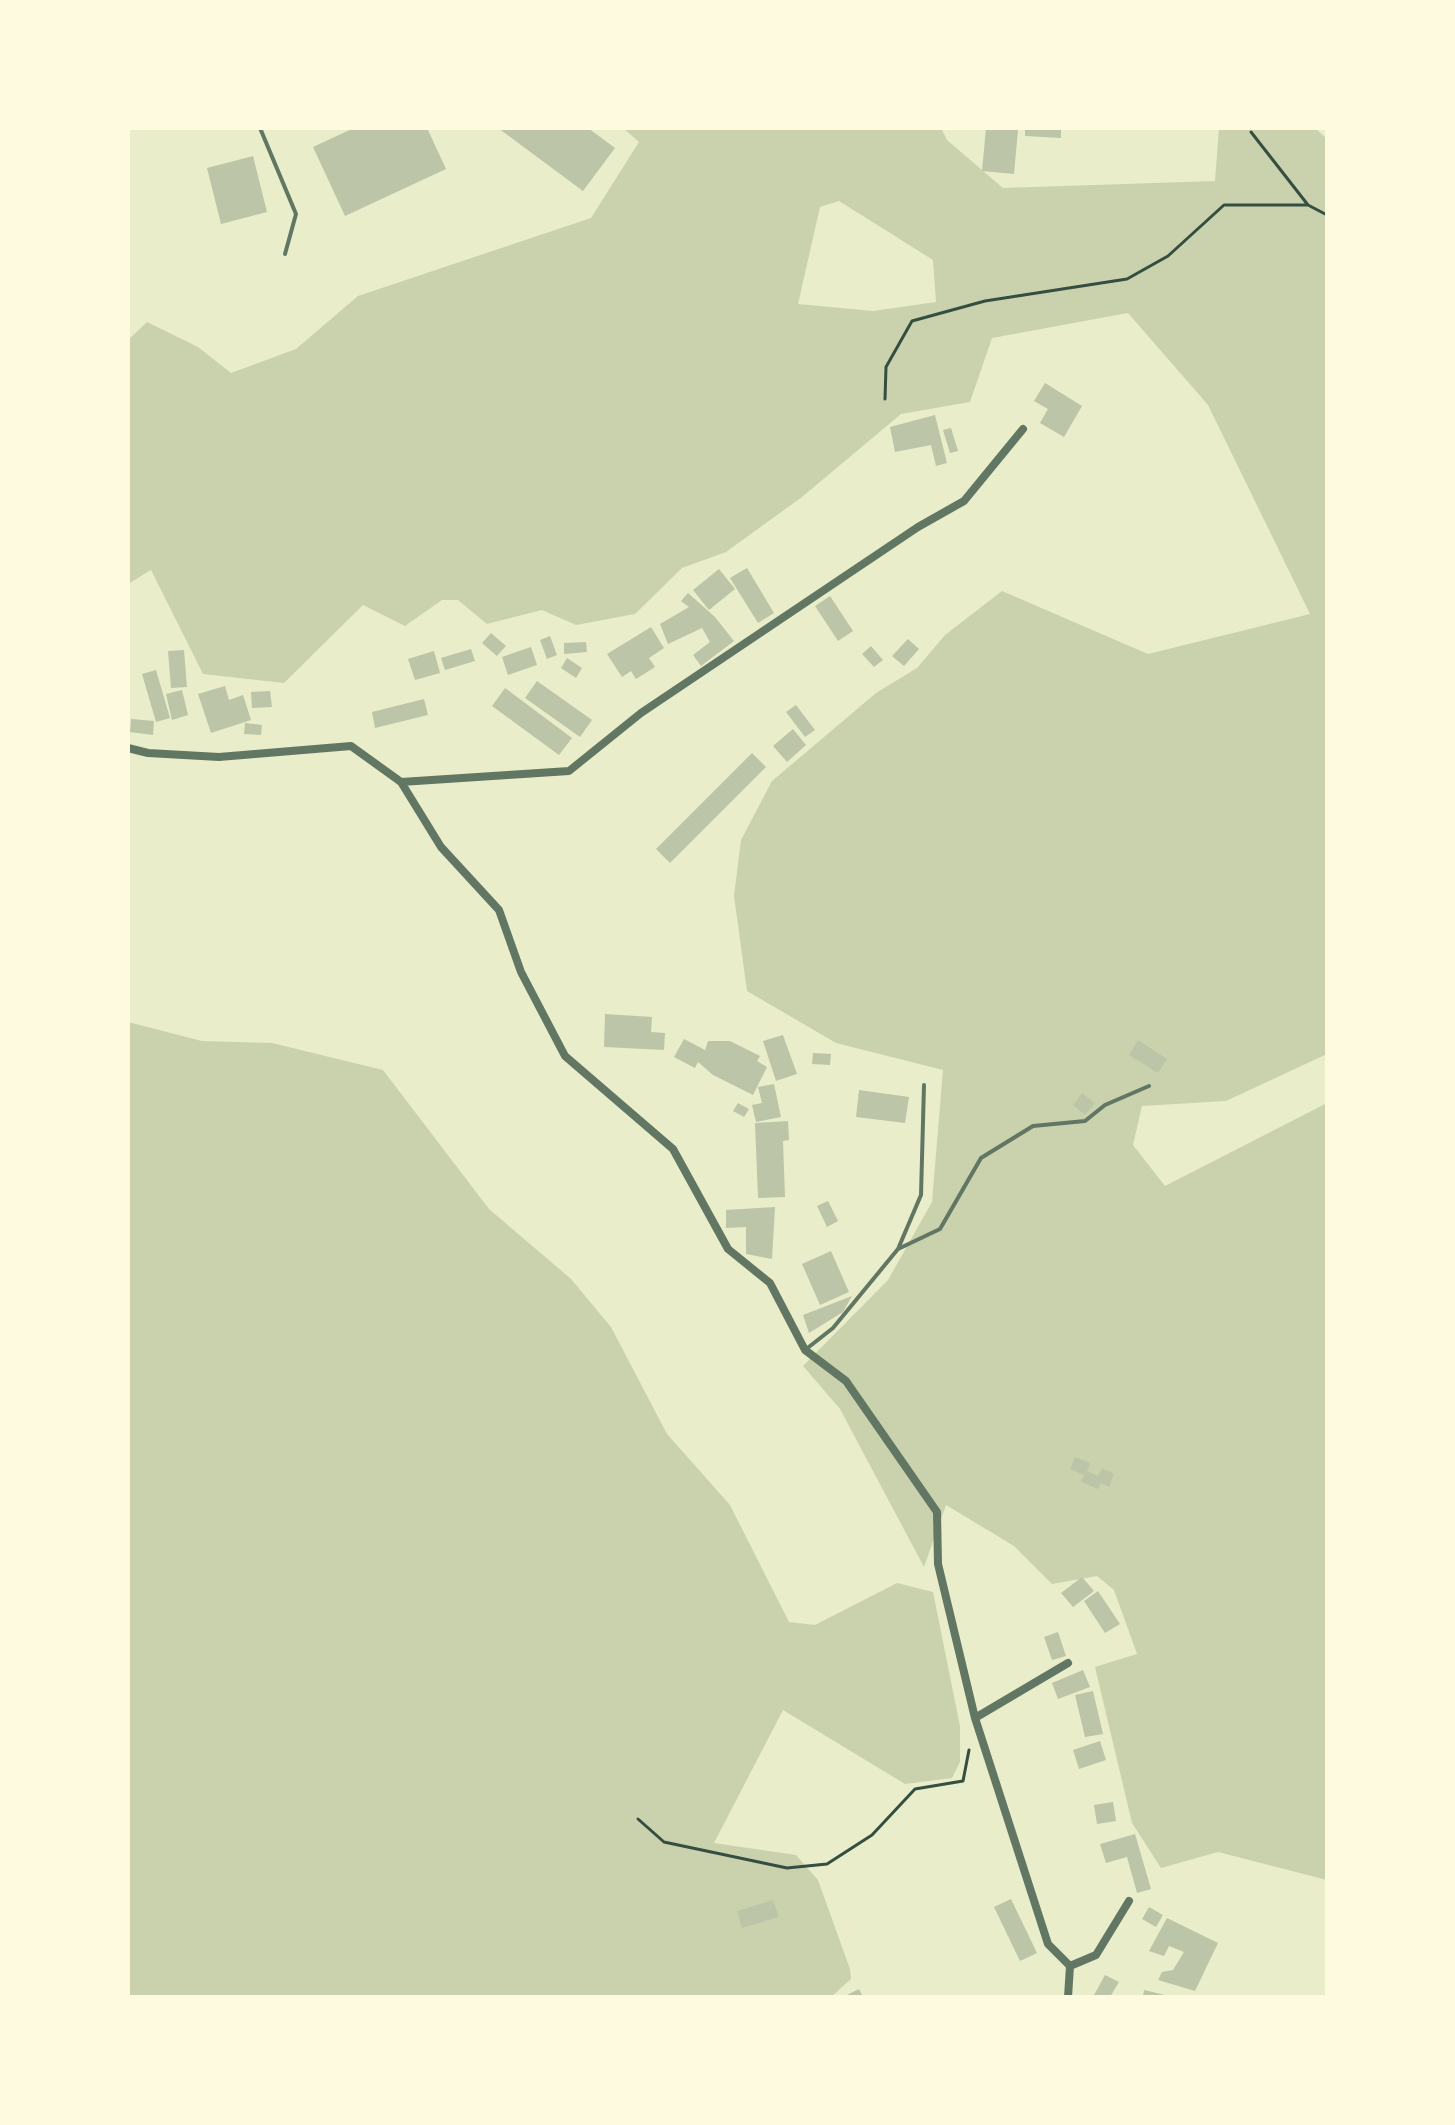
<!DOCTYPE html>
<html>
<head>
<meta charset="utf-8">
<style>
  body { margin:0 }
  #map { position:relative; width:1455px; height:2125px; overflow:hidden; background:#e9edc9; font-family:Cabin,sans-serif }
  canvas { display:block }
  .frame { position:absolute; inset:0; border:130px solid #fefae0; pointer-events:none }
</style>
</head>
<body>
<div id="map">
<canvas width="1455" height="2125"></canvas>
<div class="frame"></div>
</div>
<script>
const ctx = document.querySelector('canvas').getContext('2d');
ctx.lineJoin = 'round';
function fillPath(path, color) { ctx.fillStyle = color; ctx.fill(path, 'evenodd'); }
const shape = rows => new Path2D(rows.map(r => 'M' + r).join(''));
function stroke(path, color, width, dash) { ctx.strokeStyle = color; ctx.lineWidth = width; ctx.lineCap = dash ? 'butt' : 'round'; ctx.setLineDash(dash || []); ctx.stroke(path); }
fillPath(shape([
  [623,128,941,128,947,140,1003,188,1215,181,1219,128,1315,128,1327,139,1327,1054,1226,1101,1142,1106,1133,1145,1165,1186,1327,1103,1327,1880,1218,1852,1161,1868,1132,1823,1095,1667,1137,1654,1114,1590,1097,1576,1052,1584,1014,1546,946,1505,924,1567,840,1409,803,1366,888,1280,932,1202,943,1070,836,1043,747,991,734,896,741,840,772,781,876,693,917,668,945,635,1002,591,1148,654,1310,614,1208,405,1128,313,992,338,970,402,901,414,802,497,726,552,682,568,635,614,576,625,542,610,487,624,458,600,442,600,405,626,363,605,284,683,203,674,151,570,128,584,128,340,147,322,198,347,231,373,296,349,358,296,591,218,639,142],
  [839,201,933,260,936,302,873,311,798,304,820,207],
  [128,1022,202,1041,272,1043,383,1070,489,1209,571,1279,611,1327,667,1434,730,1505,789,1622,815,1625,897,1583,933,1592,960,1726,960,1762,952,1778,905,1784,783,1710,714,1843,796,1855,818,1880,850,1969,851,1979,831,1997,128,1997]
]), '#cad2ad');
fillPath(shape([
  [354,128,427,128,446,169,345,216,313,147],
  [498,128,588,128,615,148,583,191],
  [986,128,1018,130,1014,174,982,171],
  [1025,128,1061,128,1061,138,1025,136],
  [253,156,267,212,221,224,207,168],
  [1045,383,1082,406,1064,437,1040,423,1048,409,1034,401],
  [935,415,947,463,936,466,931,445,895,452,890,427],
  [951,428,958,451,950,453,943,430],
  [747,568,774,613,758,623,730,578],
  [719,569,735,589,709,610,693,590],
  [688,593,715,617,734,641,701,666,693,655,710,642,702,628,668,644,660,624,689,607,681,601],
  [830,596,853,631,838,641,815,606],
  [651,627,664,648,649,658,655,667,636,679,631,671,622,677,607,654],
  [491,633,506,646,497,656,482,643],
  [550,636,557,655,547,659,540,640],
  [908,639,919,649,904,666,892,656],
  [586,642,587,652,564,654,564,643],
  [871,646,883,660,874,667,862,654],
  [531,647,537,665,508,675,502,657],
  [471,649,475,661,445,670,441,658],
  [184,650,187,687,171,688,168,651],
  [434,651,440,673,415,680,408,659],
  [567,658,582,668,576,678,561,668],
  [156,670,170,718,156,722,142,674],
  [537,681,592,720,580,737,525,698],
  [225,686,229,700,243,695,251,720,211,733,198,694],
  [505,688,572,738,559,755,492,706],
  [182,690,188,715,172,720,166,694],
  [270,691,272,707,252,708,251,692],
  [424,699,428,715,375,728,372,712],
  [796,705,815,730,805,737,786,712],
  [131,719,154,721,153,735,130,732],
  [245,723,262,725,261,735,244,734],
  [793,729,806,745,787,762,773,746],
  [752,753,766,767,670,863,656,849],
  [605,1014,652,1017,651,1032,665,1033,664,1050,604,1047],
  [783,1035,797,1074,776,1081,763,1041],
  [684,1039,705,1050,708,1041,730,1041,760,1056,757,1061,767,1067,753,1095,713,1075,698,1062,695,1068,674,1057],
  [1138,1040,1167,1059,1158,1073,1129,1055],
  [813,1053,831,1054,830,1065,812,1064],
  [774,1084,781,1117,756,1122,752,1105,762,1103,758,1087],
  [859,1090,909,1097,905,1123,856,1117],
  [1082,1093,1095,1103,1085,1115,1073,1105],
  [738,1103,749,1109,744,1117,733,1111],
  [788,1121,789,1140,783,1141,785,1197,758,1198,755,1123],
  [828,1201,838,1221,827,1227,817,1206],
  [775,1207,772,1259,746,1254,746,1227,726,1228,726,1210],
  [831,1251,849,1292,820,1305,802,1264],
  [852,1296,843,1312,809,1333,803,1315],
  [1075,1457,1090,1463,1087,1471,1098,1476,1102,1468,1114,1474,1109,1487,1101,1483,1098,1489,1081,1482,1084,1475,1070,1469],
  [1082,1577,1094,1591,1073,1607,1061,1593],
  [1098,1591,1120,1624,1105,1633,1084,1601],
  [1058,1632,1066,1656,1052,1660,1044,1637],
  [1083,1670,1090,1687,1058,1699,1052,1683],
  [1093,1691,1103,1734,1085,1737,1075,1695],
  [1100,1741,1106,1760,1079,1769,1073,1750],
  [1113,1802,1116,1821,1097,1824,1094,1805],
  [1135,1834,1151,1889,1137,1893,1127,1857,1106,1863,1100,1844],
  [1011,1899,1037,1953,1020,1961,994,1907],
  [773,1900,779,1917,742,1928,737,1911],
  [1149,1907,1163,1915,1156,1927,1142,1919],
  [1167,1918,1218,1943,1195,1991,1158,1980,1162,1972,1173,1970,1184,1952,1169,1946,1164,1956,1149,1951],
  [1105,1975,1119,1982,1110,1997,1093,1997],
  [859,1989,863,1997,843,1997],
  [1144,1990,1169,1996,1169,1997,1143,1997]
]), '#bcc5a7');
stroke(shape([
  [1251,132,1308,205,1327,215],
  [885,399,886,367,912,321,985,301,1127,279,1168,256,1224,205,1308,205],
  [638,1819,664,1842,787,1868,827,1864,872,1835,915,1789,963,1781,969,1750]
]), '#344e41', 3);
stroke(shape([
  [260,128,296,214,285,254],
  [898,1249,940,1229,981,1158,1033,1126,1085,1121,1105,1105,1149,1086],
  [805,1350,833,1328,898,1249,921,1195,924,1085]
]), '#617663', 4);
stroke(shape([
  [128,748,148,753,219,757,351,746,401,782,569,771,641,713,918,527,964,501,1023,429],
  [401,782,441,847,499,910,521,972,565,1056,673,1149,728,1249,770,1283,805,1350,846,1381,937,1512,938,1564,975,1718,1048,1944,1070,1966,1068,1997],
  [975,1718,1068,1663],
  [1070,1966,1096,1955,1129,1901]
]), '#617663', 8);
</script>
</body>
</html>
